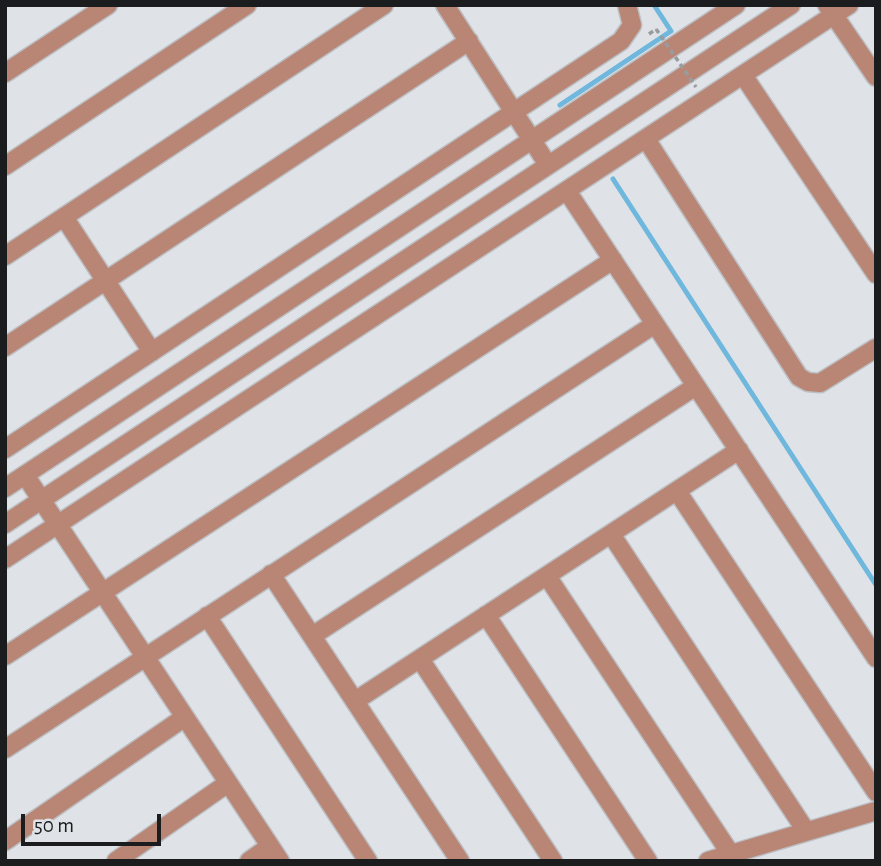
<!DOCTYPE html>
<html>
<head>
<meta charset="utf-8">
<style>
  body { margin:0 }
  #map { position:relative; width:881px; height:866px; overflow:hidden; background:#dfe3e7; font-family:"Alegreya Sans",sans-serif }
  canvas { display:block }
  .frame { position:absolute; inset:0; border:7px solid #1a1c1d; pointer-events:none }
  .scale { position:absolute; left:21px; top:814px; width:140px; height:32px; box-sizing:border-box; border:4px solid #1a1c1d; border-top:0; padding-left:9px; font-size:21px; line-height:24px; white-space:nowrap; color:#1a1c1d; -webkit-text-stroke:5px #dfe3e7; paint-order:stroke }
</style>
</head>
<body>
<div id="map">
<canvas width="881" height="866"></canvas>
<div class="frame"></div>
<div class="scale">50 m</div>
</div>
<script>
const ctx = document.querySelector('canvas').getContext('2d');
ctx.lineJoin = 'round';
const shape = rows => new Path2D(rows.map(r => 'M' + r).join(''));
function stroke(path, color, width, dash) { ctx.strokeStyle = color; ctx.lineWidth = width; ctx.lineCap = dash ? 'butt' : 'round'; ctx.setLineDash(dash || []); ctx.stroke(path); }
stroke(shape([
  [560,105,671,31,654,5],
  [613,179,876,585]
]), '#6fb7dc', 5);
const minor = shape([
  [445,5,548,165],
  [827,5,876,77],
  [5,73,108,5],
  [743,75,876,274],
  [646,139,799,377,808,382,820,383,876,348],
  [5,166,247,5],
  [567,191,876,658],
  [64,217,152,352],
  [5,256,384,5],
  [5,347,469,41],
  [5,449,621,41,632,25,627,5],
  [25,475,280,861],
  [5,488,736,5],
  [677,491,876,792],
  [5,524,791,5],
  [611,534,806,831],
  [5,559,849,5],
  [271,574,460,861],
  [547,576,730,853],
  [486,615,648,861],
  [207,616,368,861],
  [312,636,696,386],
  [5,656,613,260],
  [420,659,553,861],
  [355,701,739,450],
  [5,749,655,324],
  [5,841,185,717],
  [116,861,228,783],
  [249,861,270,846],
  [708,861,876,811]
]);
stroke(minor, '#bcbfc3', 21);
stroke(shape([
  [649,34,656,29]
]), '#999c9f', 3.5, [5, 3.5]);
stroke(minor, '#b98675', 18);
stroke(shape([
  [656,29,696,87]
]), '#999c9f', 3.5, [5, 3.5]);
</script>
</body>
</html>
